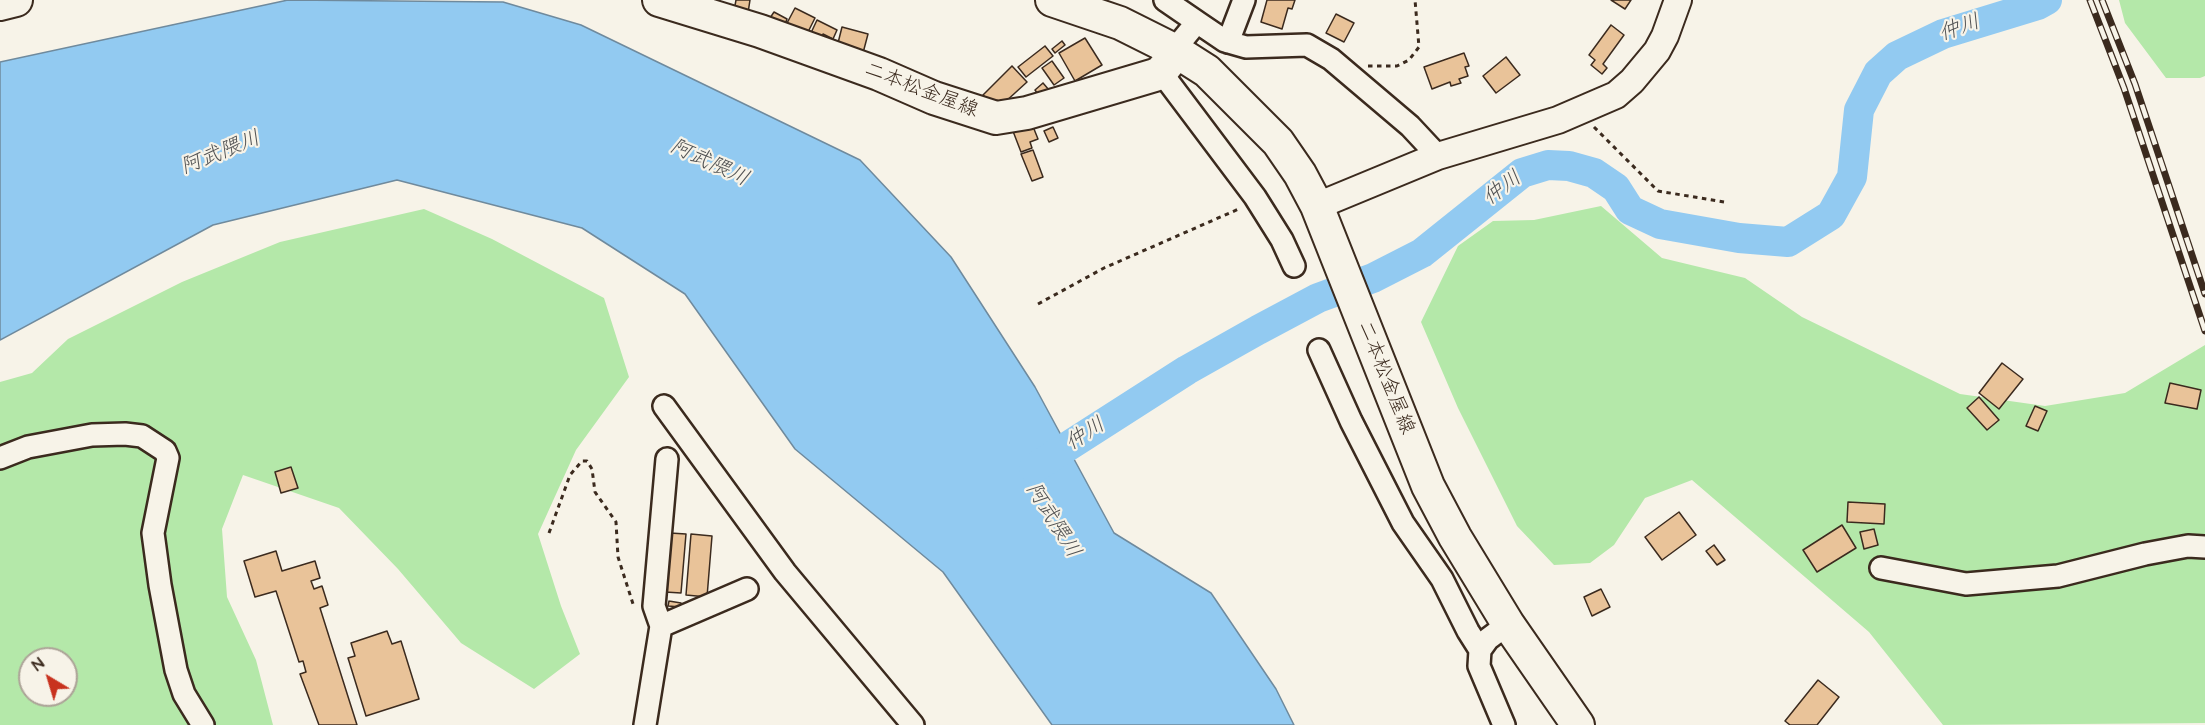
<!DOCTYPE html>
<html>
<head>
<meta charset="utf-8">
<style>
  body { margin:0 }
  #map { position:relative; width:2205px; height:725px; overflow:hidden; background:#f7f3e8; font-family:"Architects Daughter",sans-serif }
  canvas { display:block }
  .north { position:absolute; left:18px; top:647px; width:60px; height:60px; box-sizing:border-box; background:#f7f3e8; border:2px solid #aca397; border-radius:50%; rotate:322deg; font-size:16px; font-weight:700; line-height:24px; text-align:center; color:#3b2a1e }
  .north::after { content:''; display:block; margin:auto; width:21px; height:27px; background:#c8321e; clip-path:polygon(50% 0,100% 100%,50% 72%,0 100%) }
</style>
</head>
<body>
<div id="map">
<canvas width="2205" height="725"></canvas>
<div class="north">N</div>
</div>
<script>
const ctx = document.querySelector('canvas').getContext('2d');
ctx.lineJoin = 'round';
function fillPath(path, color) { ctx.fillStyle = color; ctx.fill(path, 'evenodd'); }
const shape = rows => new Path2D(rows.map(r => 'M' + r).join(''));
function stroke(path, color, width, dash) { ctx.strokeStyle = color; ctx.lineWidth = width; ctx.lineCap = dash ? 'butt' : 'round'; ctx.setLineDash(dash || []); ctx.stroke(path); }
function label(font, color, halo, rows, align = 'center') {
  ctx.font = font + ' "Architects Daughter","Klee One",sans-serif'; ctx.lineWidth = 4.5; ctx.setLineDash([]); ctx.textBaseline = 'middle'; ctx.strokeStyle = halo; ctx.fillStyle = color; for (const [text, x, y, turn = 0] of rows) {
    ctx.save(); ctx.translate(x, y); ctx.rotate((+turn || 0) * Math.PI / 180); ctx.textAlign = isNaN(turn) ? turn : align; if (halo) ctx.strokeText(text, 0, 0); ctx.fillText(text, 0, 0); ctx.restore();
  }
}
fillPath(shape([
  [2119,0,2205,0,2205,76,2200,78,2166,78,2125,23],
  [1601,206,1662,258,1745,278,1802,317,1960,394,2045,406,2125,393,2205,345,2205,723,1943,725,1869,632,1692,480,1645,498,1614,545,1590,563,1554,565,1517,526,1458,408,1421,322,1458,246,1493,221,1534,220],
  [424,209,492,239,604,298,629,377,576,450,538,534,561,606,580,654,534,689,461,643,398,569,339,508,243,475,222,529,227,597,256,660,273,725,0,725,0,382,32,373,68,339,182,282,280,242],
  [30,659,66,659,66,695,30,695]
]), '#b4e8a9');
const water = shape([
  [288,0,503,2,581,25,860,160,951,257,1035,387,1114,533,1211,593,1276,689,1294,725,1052,725,943,572,795,449,685,294,582,228,397,180,213,225,0,340,0,62,288,0]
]);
fillPath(water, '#92caf1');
stroke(water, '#6f8a9d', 1.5);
stroke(shape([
  [1034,468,1187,370,1258,330,1318,298,1373,278,1422,253,1522,173,1548,165,1569,166,1594,173,1616,188,1630,210,1660,224,1739,238,1788,242,1831,215,1852,177,1859,110,1878,73,1897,56,1943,34,2038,5,2047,0]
]), '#92caf1', 30);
const building = shape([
  [736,0,750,0,748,13,734,11,736,0],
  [1267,0,1295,0,1292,9,1288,8,1282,29,1261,22,1267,0],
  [1611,0,1631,0,1625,9,1611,0],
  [795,8,815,18,806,36,786,25,795,8],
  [774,12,787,19,783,30,770,18,774,12],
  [1336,14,1354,23,1344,42,1326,33,1336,14],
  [817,20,837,30,833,39,823,34,820,40,810,35,817,20],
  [1611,25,1624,35,1603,64,1607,68,1602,74,1591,65,1595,60,1589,55,1611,25],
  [842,27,868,34,863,53,837,47,842,27],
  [1085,38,1102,65,1075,81,1059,53,1085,38],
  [1062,41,1065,45,1055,53,1052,49,1062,41],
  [1045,46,1053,56,1026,77,1018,67,1045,46],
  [1464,53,1469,66,1465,67,1468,76,1459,79,1461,83,1451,86,1450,82,1432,89,1424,67,1464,53],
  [1506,57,1520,75,1496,93,1483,76,1506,57],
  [1052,61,1064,78,1054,85,1042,68,1052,61],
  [1012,66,1027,82,1004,103,1001,100,995,107,983,95,1012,66],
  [1043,83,1049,90,1040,97,1035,90,1043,83],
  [1030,119,1038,139,1030,142,1032,148,1021,152,1011,126,1030,119],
  [1053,127,1058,138,1049,142,1044,131,1053,127],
  [1033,150,1043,177,1032,181,1021,154,1033,150],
  [2002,363,2023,379,1999,409,1979,393,2002,363],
  [2170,383,2201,390,2197,409,2165,403,2170,383],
  [1979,397,1999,420,1987,430,1967,408,1979,397],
  [2035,406,2047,411,2038,431,2026,426,2035,406],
  [291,467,298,488,281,493,275,472,291,467],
  [1848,502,1885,504,1884,524,1847,522,1848,502],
  [1679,512,1696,535,1662,560,1645,537,1679,512],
  [1842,525,1856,548,1817,572,1803,550,1842,525],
  [1874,529,1878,545,1864,549,1860,532,1874,529],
  [670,533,686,534,681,593,665,592,670,533],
  [691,534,712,536,707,597,686,595,691,534],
  [1714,545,1725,560,1717,565,1706,551,1714,545],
  [276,551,282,571,315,561,320,578,311,581,314,589,322,586,328,605,320,608,357,725,319,725,300,674,306,672,303,661,299,662,276,591,255,597,244,561,276,551],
  [1601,589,1610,607,1592,616,1584,597,1601,589],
  [669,601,681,603,681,607,668,606,669,601],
  [387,631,392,644,401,641,419,699,366,716,348,658,355,656,351,643,387,631],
  [1818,680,1839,697,1817,725,1790,725,1785,721,1818,680]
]);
fillPath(building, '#e9c399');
stroke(building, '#3b2a1e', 1.5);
const minor = shape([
  [1165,0,1197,22],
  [1228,42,1244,0],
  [1174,50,1197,22,1225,41,1246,47,1307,45,1331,59,1410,126,1438,156],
  [1161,72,1255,197,1282,240,1294,266],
  [1319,350,1351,421,1403,523,1442,579,1468,631,1480,650],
  [664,406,785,572,913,725],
  [0,458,28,447,92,435,125,434,142,436,165,451,168,458,153,533,160,585,176,670,184,694,203,725],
  [1881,568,1966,584,2058,576,2145,554,2188,546,2205,547],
  [661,626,654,606,667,459],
  [645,725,661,626,747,589],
  [1504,725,1479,666,1480,650,1488,639,1508,624]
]);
const tertiary = shape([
  [1317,206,1438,156,1558,120,1616,95,1632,81,1657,51,1665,36,1678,0]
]);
const primary = shape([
  [659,0,760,31,879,74,934,98,996,118,1027,113,1155,75,1161,72,1169,62,1174,50],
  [1052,0,1120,23,1174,50,1207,71,1278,142,1300,174,1317,206,1428,486,1455,537,1508,624,1578,725],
  [0,4,16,0]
]);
stroke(minor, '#3b2a1e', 26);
stroke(tertiary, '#3b2a1e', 30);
stroke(primary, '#3b2a1e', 36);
stroke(shape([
  [1368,66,1397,66,1409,60,1419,47,1415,0],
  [1594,127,1658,191,1724,202],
  [1038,304,1104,268,1241,208],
  [549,533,570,475,582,461,587,461,592,469,595,492,616,522,618,557,634,607]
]), '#3b2a1e', 3, [4.5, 4.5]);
stroke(minor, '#f7f3e8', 21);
stroke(tertiary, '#f7f3e8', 26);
stroke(primary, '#f7f3e8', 32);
const rail = shape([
  [2090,0,2124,88,2205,331],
  [2102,0,2135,84,2205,294]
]);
stroke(rail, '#3b2a1e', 7);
stroke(rail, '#f7f3e8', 4.5, [14]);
label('20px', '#3b2a1e', '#f7f3e8', [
  ["二本松金屋線",921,91,21],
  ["二本松金屋線",1385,378,68]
]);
label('italic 21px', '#515253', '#f7f3e8', [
  ["仲川",1960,29,-20],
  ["阿武隈川",221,154,-22],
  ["阿武隈川",709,164,25],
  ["仲川",1503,189,-37],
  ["仲川",1086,435,-33],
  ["阿武隈川",1052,521,58]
]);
</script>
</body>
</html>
